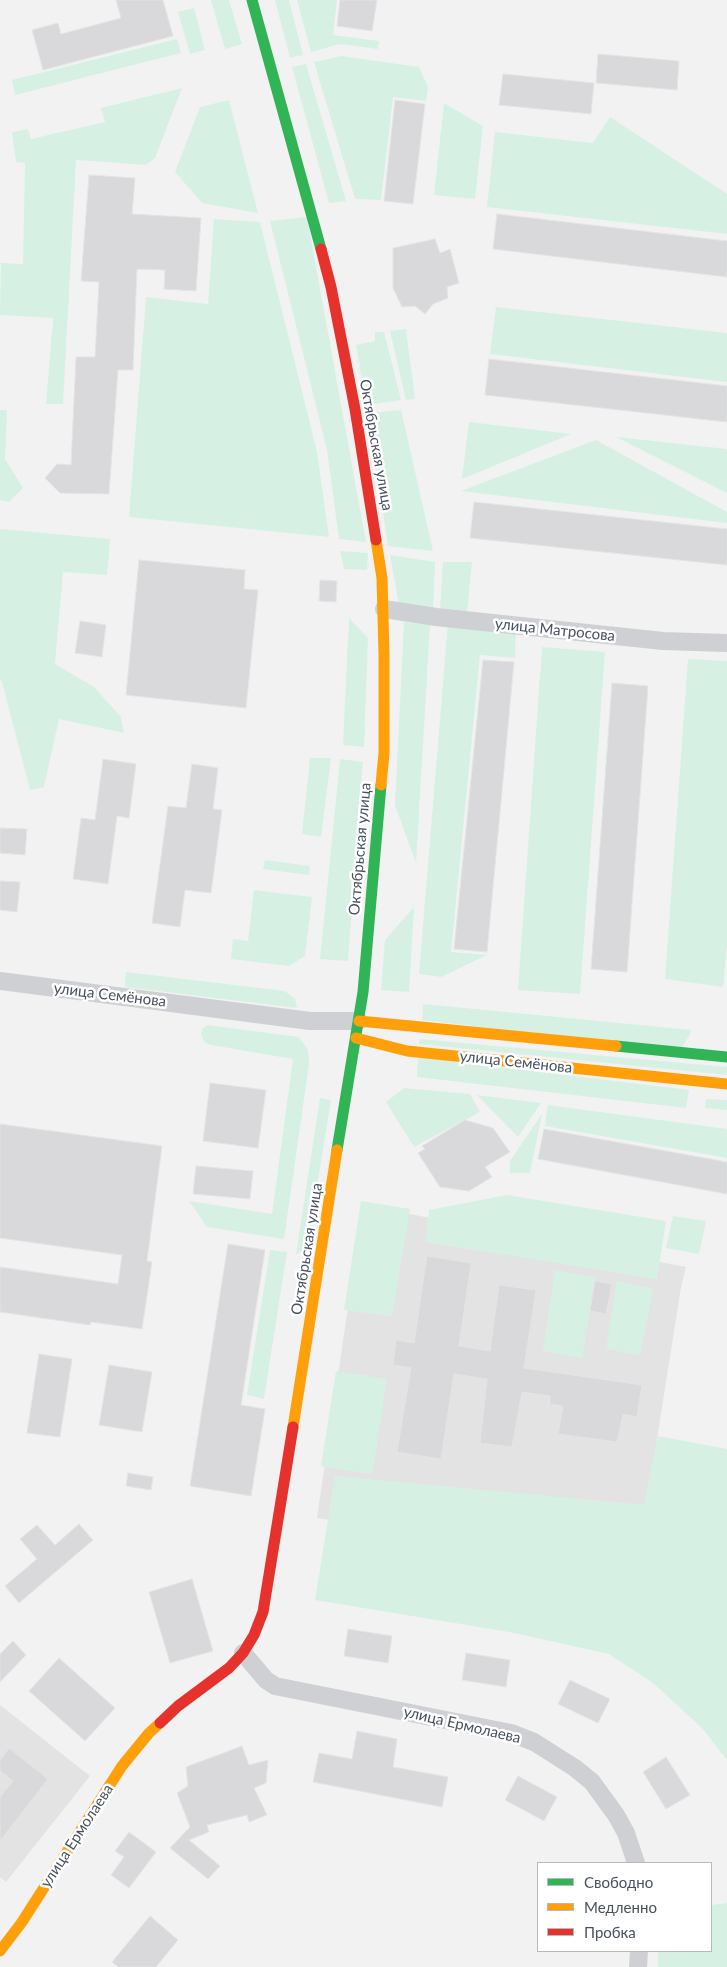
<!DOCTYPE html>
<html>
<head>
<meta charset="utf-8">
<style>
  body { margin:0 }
  #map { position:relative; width:727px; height:1967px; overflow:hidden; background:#f2f2f2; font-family:Lato,sans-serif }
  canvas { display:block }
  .legend { position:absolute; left:537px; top:1862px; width:175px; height:90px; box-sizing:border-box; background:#fff; border:1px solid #b6b9bf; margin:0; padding:6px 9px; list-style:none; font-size:15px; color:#48515f }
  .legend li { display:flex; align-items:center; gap:10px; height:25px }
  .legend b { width:25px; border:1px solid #b6b9bf }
</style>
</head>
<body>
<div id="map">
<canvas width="727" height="1967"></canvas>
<ul class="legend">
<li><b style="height:6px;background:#30b455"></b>Свободно</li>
<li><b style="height:6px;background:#ff9f0a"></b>Медленно</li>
<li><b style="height:6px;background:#e5322d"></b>Пробка</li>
</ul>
</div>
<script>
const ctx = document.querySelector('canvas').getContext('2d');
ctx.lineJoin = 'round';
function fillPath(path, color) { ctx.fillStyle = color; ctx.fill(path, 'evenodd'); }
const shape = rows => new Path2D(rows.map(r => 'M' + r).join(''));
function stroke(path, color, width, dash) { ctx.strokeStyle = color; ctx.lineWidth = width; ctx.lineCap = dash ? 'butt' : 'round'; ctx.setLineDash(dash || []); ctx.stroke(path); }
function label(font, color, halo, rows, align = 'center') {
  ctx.font = font + ' Lato,sans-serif'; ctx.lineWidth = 5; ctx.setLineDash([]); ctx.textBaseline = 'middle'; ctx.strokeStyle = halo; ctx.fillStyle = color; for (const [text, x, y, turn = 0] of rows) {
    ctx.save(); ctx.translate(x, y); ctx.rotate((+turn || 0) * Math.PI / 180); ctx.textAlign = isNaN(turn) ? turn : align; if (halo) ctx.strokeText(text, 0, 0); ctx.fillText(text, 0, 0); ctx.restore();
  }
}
fillPath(shape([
  [363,1205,686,1267,681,1287,646,1509,571,1555,317,1518],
  [0,1705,90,1776,6,1882,0,1877]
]), '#e4e3e4');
fillPath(shape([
  [211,0,229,0,242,44,225,49],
  [275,0,289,0,303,55,290,58],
  [297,0,337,0,333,35,379,41,378,49,340,44,311,52],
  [194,8,205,50,190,54,178,12],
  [177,39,181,53,15,95,12,80],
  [341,56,419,67,428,87,426,101,393,97,381,200,355,199,314,62],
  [306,64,346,201,329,203,292,67],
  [182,88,155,158,146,165,76,160,63,404,46,404,53,318,0,315,1,263,23,264,25,163,16,162,12,132,28,129,31,139,105,122,101,108],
  [229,100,258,213,202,203,175,172,200,107],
  [444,103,483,126,475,199,434,195],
  [610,117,727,194,727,234,487,207,495,132,593,143],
  [307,217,366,542,339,539,327,450,270,221],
  [214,219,260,222,317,452,329,537,129,517,146,297,208,304],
  [496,307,727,333,727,382,490,354],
  [406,329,415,399,406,400,390,331],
  [375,332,384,332,401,400,366,405,356,345,375,341],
  [0,410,7,410,5,459,23,488,9,502,0,500],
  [401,410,433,551,388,546,368,413],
  [469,422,571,434,462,479],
  [616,437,727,449,727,493],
  [596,440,727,512,727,523,461,491],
  [0,529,110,539,107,575,63,572,55,664,94,687,121,717,124,733,59,719,44,787,30,790,2,682,0,680],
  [340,551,368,553,367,570,344,569],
  [390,555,435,562,433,610,399,605],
  [443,562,472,562,467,613,440,610],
  [349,618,368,638,364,747,343,745],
  [404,622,430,625,416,863,395,805],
  [448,622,516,630,515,658,480,655,451,952,487,955,441,977,419,974],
  [542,647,605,652,580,994,518,990],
  [688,659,727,661,727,942,723,987,665,979],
  [310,758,331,758,321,837,302,834],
  [340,759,363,762,348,961,320,959],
  [265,860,310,866,309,875,263,869],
  [254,890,312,897,305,956,289,966,231,959,233,939,248,941],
  [414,907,409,992,381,990,385,940],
  [126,972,285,991,295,999,297,1008,125,987],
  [423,1004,692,1030,680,1051,422,1020],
  [207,1025,299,1037,308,1050,309,1064,284,1239,207,1227,189,1201,272,1214,293,1059,211,1045,205,1043,201,1034,203,1028],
  [419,1039,727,1067,727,1075,419,1044],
  [418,1057,689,1090,686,1108,417,1077],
  [404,1088,470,1094,480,1112,414,1147,386,1102],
  [477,1095,541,1103,518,1137],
  [320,1098,331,1100,307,1248,296,1254],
  [706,1099,727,1100,727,1110,705,1108],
  [548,1105,727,1129,727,1158,545,1126],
  [542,1114,530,1173,510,1173,510,1161],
  [507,1195,666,1221,657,1279,426,1242,429,1210],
  [361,1201,410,1209,392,1316,344,1310],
  [673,1216,706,1221,699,1254,666,1248],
  [270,1250,287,1252,264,1399,247,1395],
  [555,1270,595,1278,582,1358,543,1351],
  [617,1281,653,1289,640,1355,606,1349],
  [336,1371,387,1379,372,1474,321,1466],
  [658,1436,727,1449,727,1760,702,1728,653,1683,609,1654,509,1632,315,1600,335,1476,644,1505],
  [727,1903,727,1967,658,1967,658,1951,711,1951,711,1905]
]), '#d6f1e4');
const building = shape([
  [116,0,163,0,173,36,43,70,32,30,58,23,61,34,121,18,116,0],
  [340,0,377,0,372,31,337,26,340,0],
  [598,54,679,61,677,90,596,83,598,54],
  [503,74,594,83,591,114,499,105,503,74],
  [395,100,425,104,413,204,384,201,395,100],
  [89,175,135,178,132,214,201,218,196,291,164,289,165,270,137,269,133,370,118,370,109,494,60,493,45,478,57,464,71,465,76,357,95,357,99,282,81,281,89,175],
  [497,214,727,241,727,277,493,249,497,214],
  [435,239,440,253,450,249,459,283,447,287,448,298,433,304,425,314,415,306,402,307,393,288,393,248,435,239],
  [489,359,727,386,727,422,485,395,489,359],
  [474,502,727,529,727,565,470,538,474,502],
  [139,560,245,570,244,589,258,590,246,708,126,695,139,560],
  [320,580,337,581,336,602,319,601,320,580],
  [80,621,106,625,102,657,75,653,80,621],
  [483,660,514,662,487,952,454,949,483,660],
  [612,683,648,686,627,972,591,969,612,683],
  [103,759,136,764,129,818,117,816,108,884,73,879,81,818,95,820,103,759],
  [192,764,218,768,213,809,222,810,211,893,185,890,180,927,152,923,168,806,186,808,192,764],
  [0,828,27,829,25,855,0,853,0,828],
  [0,881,20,882,17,912,0,910,0,881],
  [210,1083,266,1090,258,1148,203,1141,210,1083],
  [465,1120,493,1128,510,1152,485,1167,492,1177,469,1191,440,1187,418,1153,425,1149,422,1146,465,1120],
  [0,1124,162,1146,147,1261,152,1262,142,1329,91,1322,90,1325,0,1312,0,1267,118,1284,122,1255,0,1238,0,1124],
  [544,1129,727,1162,727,1194,538,1159,544,1129],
  [196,1166,253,1171,250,1199,193,1194,196,1166],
  [228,1244,265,1250,241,1405,265,1409,251,1496,190,1486,228,1244],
  [427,1256,471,1263,459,1346,490,1351,499,1285,536,1290,524,1368,642,1385,637,1417,623,1414,617,1442,558,1434,563,1406,550,1404,550,1396,522,1392,512,1447,480,1443,487,1379,454,1374,441,1459,397,1452,411,1368,393,1365,396,1340,414,1343,427,1256],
  [595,1281,612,1284,606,1314,590,1311,595,1281],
  [39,1354,72,1359,60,1437,27,1433,39,1354],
  [109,1365,152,1372,142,1432,99,1425,109,1365],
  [128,1473,153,1477,151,1490,126,1486,128,1473],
  [79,1524,93,1540,19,1603,5,1586,37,1559,20,1539,37,1525,55,1545,79,1524],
  [192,1579,213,1651,170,1663,149,1592,192,1579],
  [348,1629,392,1636,388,1663,344,1656,348,1629],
  [13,1641,26,1655,0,1682,0,1654,13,1641],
  [466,1653,510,1660,506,1687,462,1680,466,1653],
  [59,1658,115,1708,85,1741,29,1691,59,1658],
  [570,1680,610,1699,598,1723,558,1704,570,1680],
  [357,1731,397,1739,393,1767,448,1777,442,1807,313,1782,319,1753,352,1759,357,1731],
  [242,1746,249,1765,268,1760,266,1783,254,1788,267,1815,249,1822,247,1815,207,1825,209,1832,189,1840,220,1866,208,1879,170,1848,190,1827,177,1793,188,1786,186,1767,242,1746],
  [9,1748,48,1779,0,1841,0,1797,13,1781,0,1771,0,1760,9,1748],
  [666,1757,690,1795,666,1809,643,1772,666,1757],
  [518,1776,557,1797,544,1821,505,1800,518,1776],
  [129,1832,156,1852,129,1888,111,1875,124,1857,115,1851,129,1832],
  [150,1916,178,1940,156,1967,118,1967,112,1962,150,1916]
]);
fillPath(building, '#d9d9db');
stroke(building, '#e3e4e5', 1);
stroke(shape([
  [384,609,436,617,663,641,727,643],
  [0,981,310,1021,359,1021],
  [243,1653,266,1680,275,1686,511,1733,534,1742,575,1768,592,1782,616,1815,626,1833,636,1863],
  [638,1967,639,1951]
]), '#ced0d3', 18);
stroke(shape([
  [252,0,321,249],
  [616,1046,727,1057],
  [337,1150,363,992,381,785]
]), '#30b455', 11);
stroke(shape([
  [376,540,382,578,384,654,384,753,381,785],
  [359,1021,616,1046],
  [356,1038,407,1051,727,1084],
  [293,1427,337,1150],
  [0,1951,22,1922,122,1766,149,1733,160,1723]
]), '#ff9f0a', 11);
stroke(shape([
  [321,249,331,287,355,409,376,540],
  [160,1723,178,1706,229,1668,243,1653,254,1635,263,1612,293,1427]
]), '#e5322d', 11);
label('15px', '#48515f', '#fff', [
  ["Октябрьская улица",376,445,80],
  ["улица Матросова",555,630,6],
  ["Октябрьская улица",360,849,-85],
  ["улица Семёнова",110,995,7],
  ["улица Семёнова",516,1062,6],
  ["Октябрьская улица",307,1249,-81],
  ["улица Ермолаева",462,1725,13],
  ["улица Ермолаева",77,1836,-57]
]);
</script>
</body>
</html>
